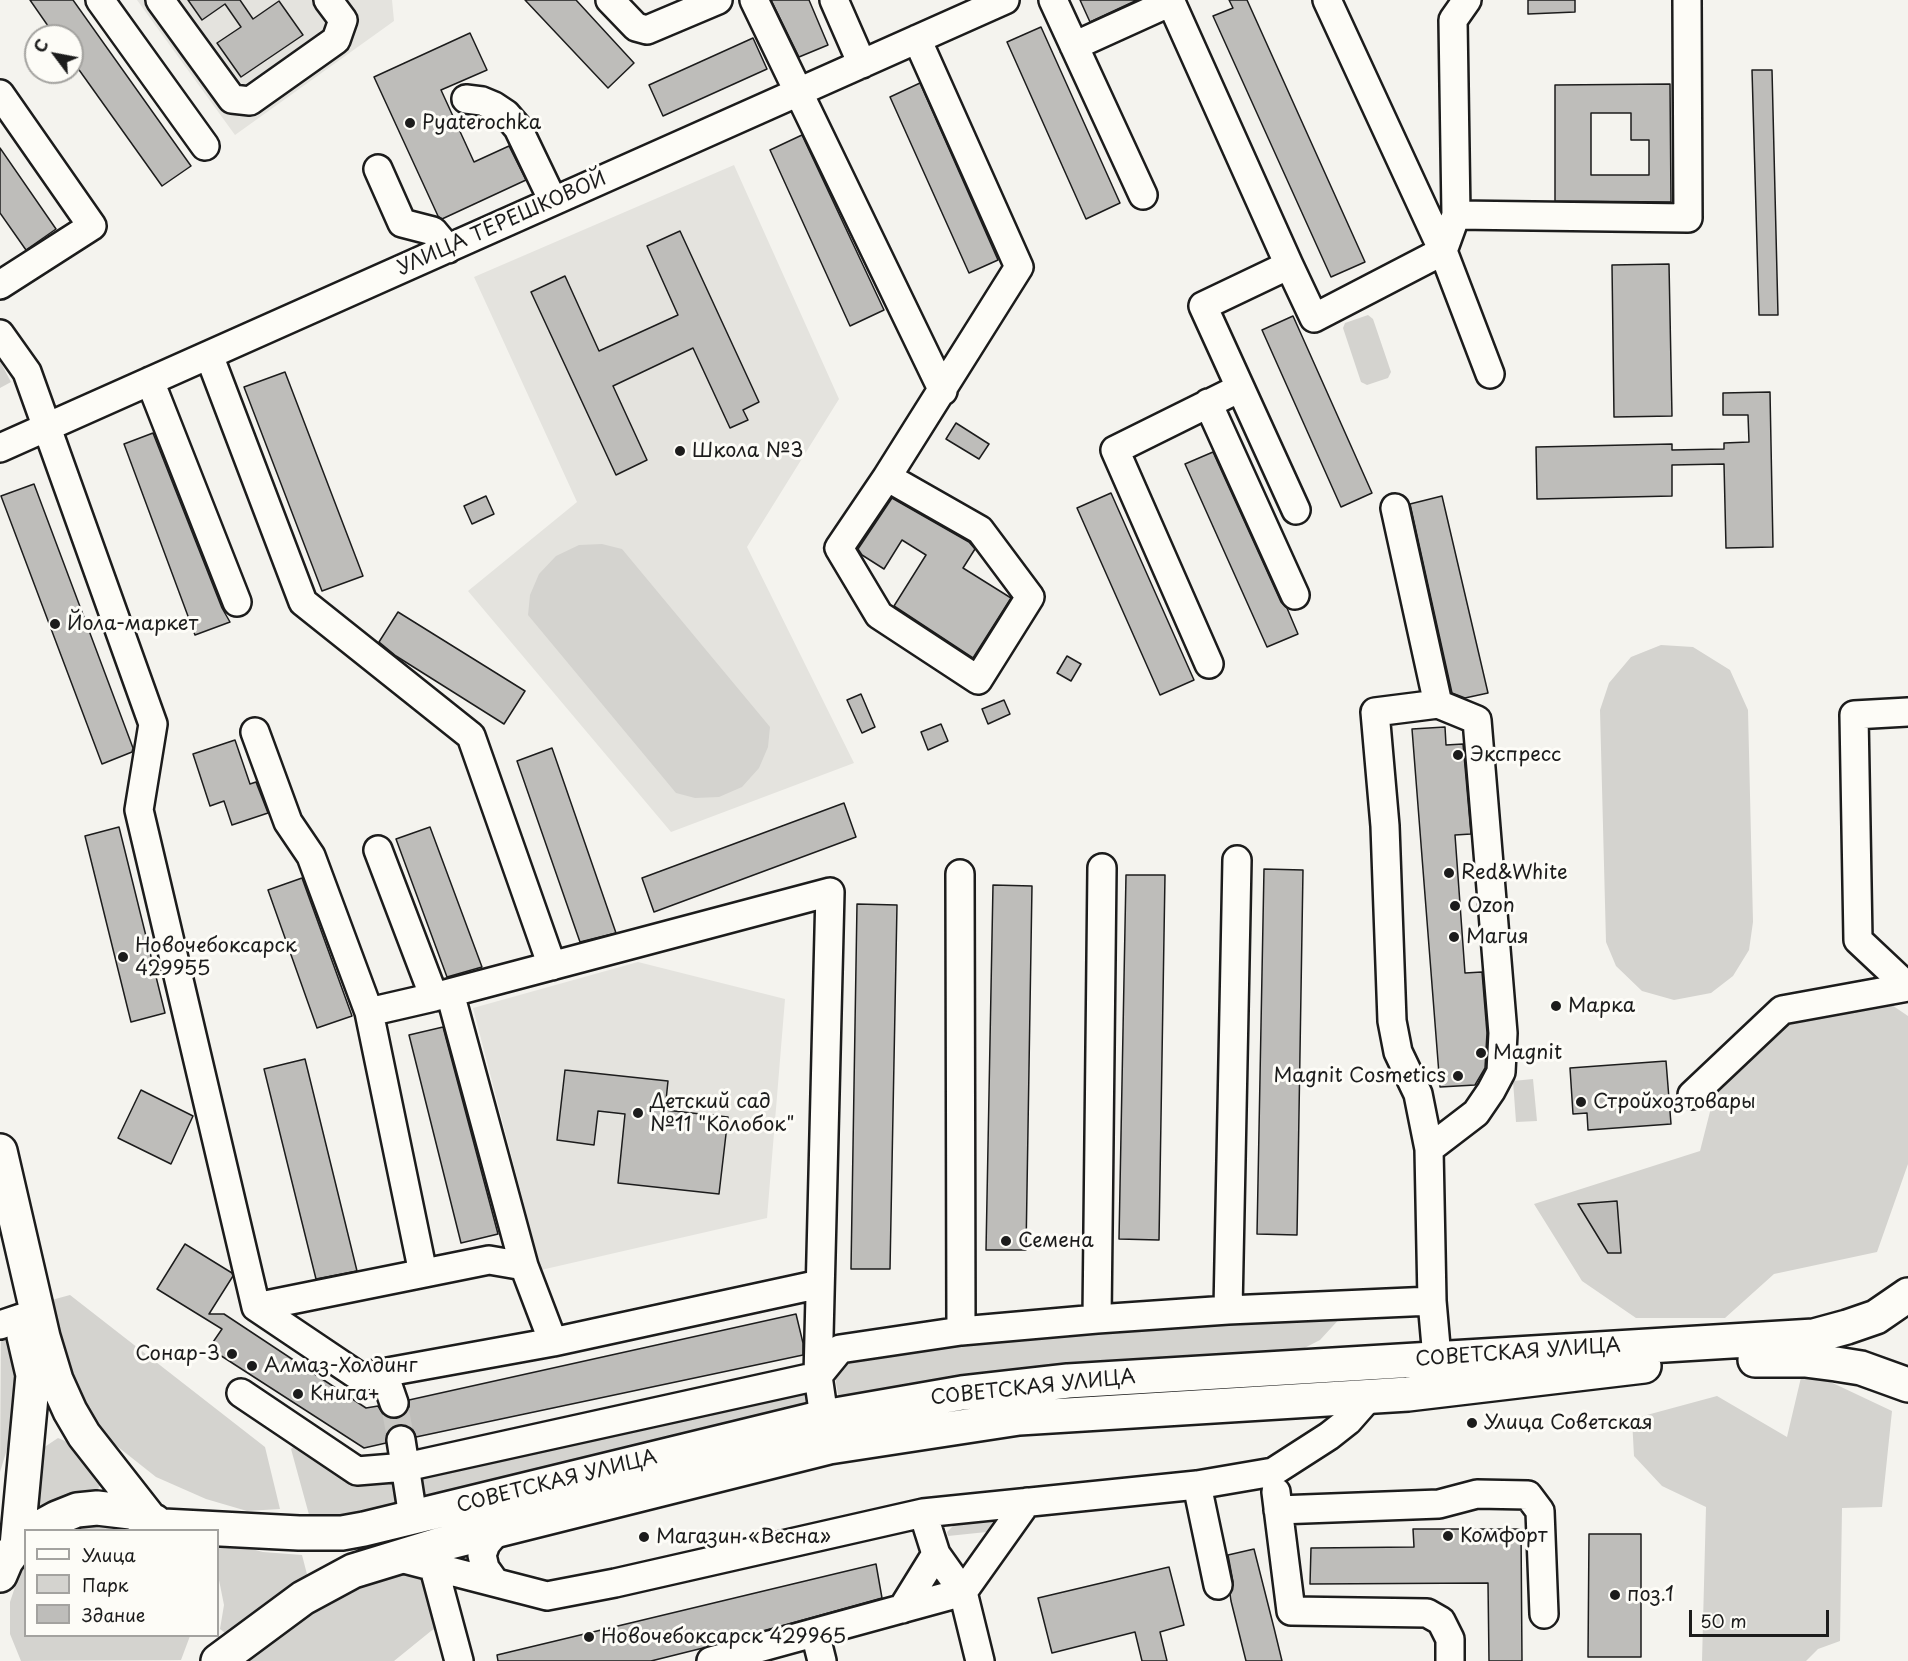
<!DOCTYPE html>
<html>
<head>
<meta charset="utf-8">
<style>
  body { margin:0 }
  #map { position:relative; width:1908px; height:1661px; overflow:hidden; background:#f4f3ee; font-family:"Playpen Sans",sans-serif }
  canvas { display:block }
  .legend { position:absolute; left:24px; top:1529px; width:195px; height:108px; box-sizing:border-box; background:#fdfcf7; border:2px solid #a3a29f; margin:0; padding:8px 10px; list-style:none; font-size:18px; color:#1c1c1c }
  .legend li { display:flex; align-items:center; gap:12px; height:30px }
  .legend b { width:30px; border:2px solid #a3a29f }
  .north { position:absolute; left:24px; top:24px; width:60px; height:60px; box-sizing:border-box; background:#fdfcf7; border:2px solid #a3a29f; border-radius:50%; rotate:302deg; font-size:16px; font-weight:700; line-height:24px; text-align:center; color:#1c1c1c }
  .north::after { content:''; display:block; margin:auto; width:21px; height:27px; background:#1c1c1c; clip-path:polygon(50% 0,100% 100%,50% 72%,0 100%) }
  .scale { position:absolute; left:1689px; top:1610px; width:140px; height:27px; box-sizing:border-box; border:3px solid #1c1c1c; border-top:0; padding-left:8px; font-size:18px; line-height:21px; white-space:nowrap; color:#1c1c1c; -webkit-text-stroke:4px #fdfcf7; paint-order:stroke }
</style>
</head>
<body>
<div id="map">
<canvas width="1908" height="1661"></canvas>
<ul class="legend">
<li><b style="height:8px;background:#fdfcf7"></b>Улица</li>
<li><b style="height:16px;background:#d4d3cf"></b>Парк</li>
<li><b style="height:16px;background:#bebdba"></b>Здание</li>
</ul>
<div class="north">С</div>
<div class="scale">50 m</div>
</div>
<script>
const ctx = document.querySelector('canvas').getContext('2d');
ctx.lineJoin = 'round';
function fillPath(path, color) { ctx.fillStyle = color; ctx.fill(path, 'evenodd'); }
const shape = rows => new Path2D(rows.map(r => 'M' + r).join(''));
function stroke(path, color, width, dash) { ctx.strokeStyle = color; ctx.lineWidth = width; ctx.lineCap = dash ? 'butt' : 'round'; ctx.setLineDash(dash || []); ctx.stroke(path); }
function label(font, color, halo, rows, align = 'center') {
  ctx.font = font + ' "Playpen Sans",sans-serif'; ctx.lineWidth = 6; ctx.setLineDash([]); ctx.textBaseline = 'middle'; ctx.strokeStyle = halo; ctx.fillStyle = color; for (const [text, x, y, turn = 0] of rows) {
    ctx.save(); ctx.translate(x, y); ctx.rotate((+turn || 0) * Math.PI / 180); ctx.textAlign = isNaN(turn) ? turn : align; if (halo) ctx.strokeText(text, 0, 0); ctx.fillText(text, 0, 0); ctx.restore();
  }
}
fillPath(shape([
  [137,0,392,0,394,21,235,135],
  [734,165,839,399,747,547,854,763,671,832,468,591,577,502,474,277],
  [638,962,785,999,767,1218,541,1270,473,1008]
]), '#e4e3de');
fillPath(shape([
  [1368,315,1373,319,1391,372,1388,378,1367,385,1361,382,1343,328,1345,323],
  [0,361,11,382,0,388],
  [602,544,622,549,770,727,768,747,759,768,742,787,719,797,695,798,676,793,528,615,530,595,539,574,556,556,579,545],
  [1661,645,1693,647,1730,670,1748,710,1753,922,1749,950,1733,976,1711,993,1674,1000,1642,991,1616,966,1606,942,1600,710,1609,683,1631,657],
  [1883,999,1908,1016,1908,1164,1877,1252,1774,1274,1725,1318,1636,1318,1582,1281,1534,1204,1700,1151,1715,1092,1790,1016],
  [1533,1079,1537,1121,1516,1122,1513,1081],
  [70,1295,265,1447,280,1509,247,1511,206,1499,156,1477,113,1443,87,1413,71,1375,48,1301],
  [1343,1315,1320,1340,1283,1359,840,1406,835,1377,850,1360,1095,1327],
  [16,1325,22,1366,15,1423,0,1472,1,1327],
  [1803,1369,1892,1411,1882,1507,1842,1508,1840,1641,1818,1649,1806,1661,1702,1661,1706,1507,1662,1486,1634,1456,1632,1419,1717,1396,1787,1437],
  [810,1383,814,1402,800,1416,424,1498,421,1478,428,1470],
  [58,1438,70,1443,101,1483,94,1498,46,1509,30,1497,43,1448],
  [298,1443,395,1480,400,1505,390,1516,311,1522,291,1449],
  [997,1520,1006,1530,948,1536,947,1532,954,1525],
  [89,1524,118,1525,132,1530,68,1530],
  [218,1540,263,1552,302,1555,309,1582,234,1640,220,1629,224,1605,218,1575],
  [25,1564,26,1636,190,1636,181,1660,21,1661,10,1634,10,1602,20,1572],
  [430,1570,444,1624,431,1631,394,1661,250,1661,259,1648,357,1577]
]), '#d4d3cf');
const building = shape([
  [30,0,73,0,191,166,162,186,72,60,72,36,55,36,30,0],
  [188,0,240,0,253,19,279,1,303,35,241,77,217,43,241,27,225,4,202,20,188,0],
  [525,0,576,0,634,63,608,88,525,0],
  [771,0,809,0,828,45,799,57,771,0],
  [1080,0,1137,0,1090,22,1080,0],
  [1229,0,1247,0,1365,262,1331,277,1213,16,1233,8,1229,0],
  [1528,0,1575,0,1575,12,1528,14,1528,0],
  [1041,27,1120,203,1086,219,1007,42,1041,27],
  [470,33,487,70,441,90,474,162,509,146,526,180,442,219,438,216,374,77,470,33],
  [753,38,767,69,663,116,649,85,753,38],
  [1752,70,1772,70,1778,315,1759,315,1752,70],
  [920,83,998,260,969,273,890,97,920,83],
  [1670,84,1671,202,1555,201,1555,85,1670,84],
  [1591,113,1631,113,1631,140,1649,140,1649,175,1591,175,1591,113],
  [802,135,884,310,850,326,770,150,802,135],
  [0,148,56,229,26,250,0,213,0,148],
  [680,231,759,402,743,410,748,420,730,428,693,348,613,386,647,460,616,475,531,292,565,276,599,351,678,315,647,246,680,231],
  [1669,264,1672,416,1614,417,1612,265,1669,264],
  [1293,316,1372,493,1341,507,1262,330,1293,316],
  [285,372,363,576,322,591,244,387,285,372],
  [1770,392,1773,547,1726,548,1724,464,1672,465,1672,496,1537,499,1536,447,1672,444,1672,450,1724,449,1724,443,1749,442,1748,415,1723,415,1723,393,1770,392],
  [956,423,989,444,979,459,946,439,956,423],
  [153,433,222,608,230,622,195,635,124,444,153,433],
  [1213,452,1281,602,1287,608,1298,634,1267,647,1185,464,1213,452],
  [34,484,133,748,132,752,102,764,1,496,34,484],
  [1111,493,1194,680,1160,695,1077,508,1111,493],
  [486,496,494,514,472,524,464,506,486,496],
  [1442,496,1488,693,1465,698,1452,693,1410,504,1442,496],
  [892,498,969,542,975,549,963,568,1011,598,973,658,894,606,926,555,902,540,884,569,862,555,858,549,892,498],
  [398,612,525,691,504,724,396,656,379,642,398,612],
  [1067,656,1081,664,1071,681,1057,673,1067,656],
  [861,694,875,727,862,733,847,700,861,694],
  [1004,700,1010,714,988,724,982,709,1004,700],
  [941,724,948,741,928,750,921,732,941,724],
  [1445,727,1446,745,1463,744,1471,834,1455,835,1465,973,1482,972,1487,1033,1485,1068,1475,1085,1440,1087,1412,729,1445,727],
  [235,740,250,784,256,782,268,813,232,825,224,801,210,806,193,754,235,740],
  [552,748,616,933,580,942,517,761,552,748],
  [844,803,856,837,654,912,642,878,844,803],
  [119,827,165,1013,131,1022,85,836,119,827],
  [430,827,482,967,447,977,396,839,430,827],
  [1264,869,1303,870,1297,1235,1257,1234,1264,869],
  [1126,875,1165,875,1159,1240,1119,1239,1126,875],
  [302,878,352,1016,317,1028,268,890,302,878],
  [993,885,1032,886,1026,1250,986,1250,993,885],
  [857,904,897,905,890,1269,851,1269,857,904],
  [443,1027,498,1234,461,1243,409,1035,443,1027],
  [305,1059,357,1271,316,1279,264,1069,305,1059],
  [1666,1061,1671,1124,1588,1130,1587,1113,1573,1114,1570,1068,1666,1061],
  [565,1070,668,1081,665,1110,728,1117,719,1194,618,1183,625,1114,598,1111,594,1145,557,1140,565,1070],
  [141,1090,193,1116,171,1164,118,1138,141,1090],
  [1617,1201,1621,1253,1608,1253,1578,1204,1617,1201],
  [185,1244,232,1273,233,1276,209,1314,224,1314,366,1408,378,1406,383,1414,392,1419,399,1418,405,1414,409,1407,409,1400,796,1314,803,1343,803,1355,416,1437,413,1430,407,1426,398,1425,392,1427,387,1434,386,1443,364,1448,209,1348,222,1329,157,1289,185,1244],
  [1413,1529,1521,1529,1522,1661,1489,1661,1488,1583,1310,1584,1311,1548,1414,1547,1413,1529],
  [1589,1534,1641,1534,1641,1657,1588,1657,1589,1534],
  [1254,1549,1274,1628,1282,1661,1246,1661,1231,1601,1230,1594,1233,1582,1228,1555,1254,1549],
  [876,1564,882,1598,703,1648,651,1661,498,1661,497,1655,876,1564],
  [1169,1567,1184,1625,1160,1632,1167,1661,1142,1661,1135,1632,1052,1653,1038,1598,1169,1567]
]);
fillPath(building, '#bebdba');
stroke(building, '#1c1c1c', 1.5);
stroke(shape([
  [394,1403,401,1440]
]), '#c9c8c4', 27, [27, 14]);
const minor = shape([
  [100,0,205,146],
  [160,0,232,99,250,101,336,40,343,20,328,0],
  [610,0,636,27,647,30,718,0],
  [754,0,943,391],
  [834,0,862,64],
  [1053,0,1143,195],
  [1327,0,1443,251,1490,374],
  [1074,46,1171,2,1289,265],
  [0,94,92,226,0,285],
  [466,99,482,101,494,106,506,114,518,128,553,201],
  [378,169,402,223,433,231,448,249],
  [1456,215,1688,218,1687,0],
  [0,334,27,372,153,724,139,810,256,1307,360,1377,553,1342,820,1284],
  [209,355,303,602,471,736,552,966],
  [150,381,237,602],
  [1208,403,1295,595],
  [0,448,1005,0],
  [887,477,839,548,879,615,978,680,1030,597,980,530,887,477,1019,267,917,39],
  [1395,508,1438,704,1375,712,1385,826,1392,1021,1398,1052,1418,1094,1429,1149,1432,1301,1437,1358],
  [1296,510,1203,306,1289,265,1314,318,1443,251,1456,215,1453,20,1467,0],
  [1209,664,1115,450,1240,388],
  [1908,712,1854,715,1858,940,1908,987],
  [255,732,288,822,311,856,369,1012,434,997,830,892,818,1376,824,1417],
  [378,850,434,997],
  [960,874,961,1331],
  [450,993,524,1266,553,1342],
  [369,1012,423,1273],
  [1692,1095,1782,1010,1908,987],
  [1429,1149,1476,1113,1491,1091,1501,1072,1503,1033,1477,720,1438,704],
  [256,1307,489,1260,524,1266],
  [1228,1310,1237,860],
  [1097,1319,1102,868],
  [0,1325,21,1318],
  [384,1374,394,1403],
  [241,1393,357,1471,406,1467,818,1376,840,1349,961,1331,1097,1319,1228,1310,1432,1301],
  [401,1440,413,1517],
  [1197,1485,1218,1585],
  [1276,1492,1291,1611,1427,1613,1441,1621,1450,1639,1450,1661],
  [1278,1510,1439,1504,1477,1494,1528,1495,1540,1511,1544,1614],
  [923,1513,936,1554,963,1592,980,1661],
  [434,1554,434,1568,459,1661],
  [396,1557,547,1596,615,1583,923,1513,1197,1485,1273,1472,1329,1436,1348,1421,1370,1396],
  [495,1582,485,1568,482,1555,486,1544,497,1531],
  [902,1609,936,1554],
  [815,1633,822,1661],
  [711,1661,963,1592,1027,1502]
]);
const major = shape([
  [0,1151,43,1337,56,1380,70,1411,84,1435,149,1518],
  [1755,1360,1805,1360,1836,1364,1861,1368,1908,1385],
  [163,1526,299,1533,342,1533,364,1529,824,1417,962,1393,1068,1381,1814,1336,1847,1327,1876,1317,1908,1295],
  [35,1530,57,1518,77,1510,97,1508,131,1512,154,1521],
  [17,1546,33,1375,24,1336],
  [0,1575,6,1561,17,1546,26,1539],
  [218,1661,303,1598,353,1571,438,1545,829,1447,1019,1418,1408,1394,1644,1366]
]);
stroke(minor, '#1c1c1c', 32);
stroke(major, '#1c1c1c', 38);
stroke(minor, '#fdfcf7', 27);
stroke(major, '#fdfcf7', 33);
for (const [x, y, r, color] of [
  [410,123,6,"#1c1c1c"],
  [680,451,6,"#1c1c1c"],
  [55,624,6,"#1c1c1c"],
  [1458,755,6,"#1c1c1c"],
  [1449,873,6,"#1c1c1c"],
  [1455,906,6,"#1c1c1c"],
  [1454,937,6,"#1c1c1c"],
  [123,957,6,"#1c1c1c"],
  [1556,1006,6,"#1c1c1c"],
  [1481,1053,6,"#1c1c1c"],
  [1458,1076,6,"#1c1c1c"],
  [1581,1102,6,"#1c1c1c"],
  [638,1113,6,"#1c1c1c"],
  [1006,1241,6,"#1c1c1c"],
  [232,1354,6,"#1c1c1c"],
  [252,1366,6,"#1c1c1c"],
  [298,1394,6,"#1c1c1c"],
  [1472,1423,6,"#1c1c1c"],
  [1448,1536,6,"#1c1c1c"],
  [644,1537,6,"#1c1c1c"],
  [1615,1595,6,"#1c1c1c"],
  [589,1637,6,"#1c1c1c"]
]) { const dot = new Path2D(); dot.arc(x, y, r, 0, 2 * Math.PI); ctx.fillStyle = color; ctx.fill(dot); stroke(dot, '#fdfcf7', 2); }
label('20px', '#1c1c1c', '#fdfcf7', [
  ["Pyaterochka",422,123],
  ["Школа №3",692,451],
  ["Йола-маркет",67,624],
  ["Экспресс",1470,755],
  ["Red&White",1461,873],
  ["Ozon",1467,906],
  ["Магия",1466,937],
  ["Новочебоксарск",135,946],
  ["429955",135,969],
  ["Марка",1568,1006],
  ["Magnit",1493,1053],
  ["Magnit Cosmetics",1446,1076,"right"],
  ["Детский сад",650,1102],
  ["№11 \"Колобок\"",650,1125],
  ["Стройхозтовары",1593,1102],
  ["Семена",1018,1241],
  ["Сонар-3",220,1354,"right"],
  ["Алмаз-Холдинг",264,1366],
  ["Книга+",310,1394],
  ["Улица Советская",1484,1423],
  ["Комфорт",1460,1536],
  ["Магазин «Весна»",656,1537],
  ["поз.1",1627,1595],
  ["Новочебоксарск 429965",601,1637]
], 'left');
label('20px', '#1c1c1c', '#fdfcf7', [
  ["УЛИЦА ТЕРЕШКОВОЙ",502,224,-24],
  ["СОВЕТСКАЯ УЛИЦА",1518,1353,-4],
  ["СОВЕТСКАЯ УЛИЦА",1033,1388,-6],
  ["СОВЕТСКАЯ УЛИЦА",557,1482,-14]
]);
</script>
</body>
</html>
